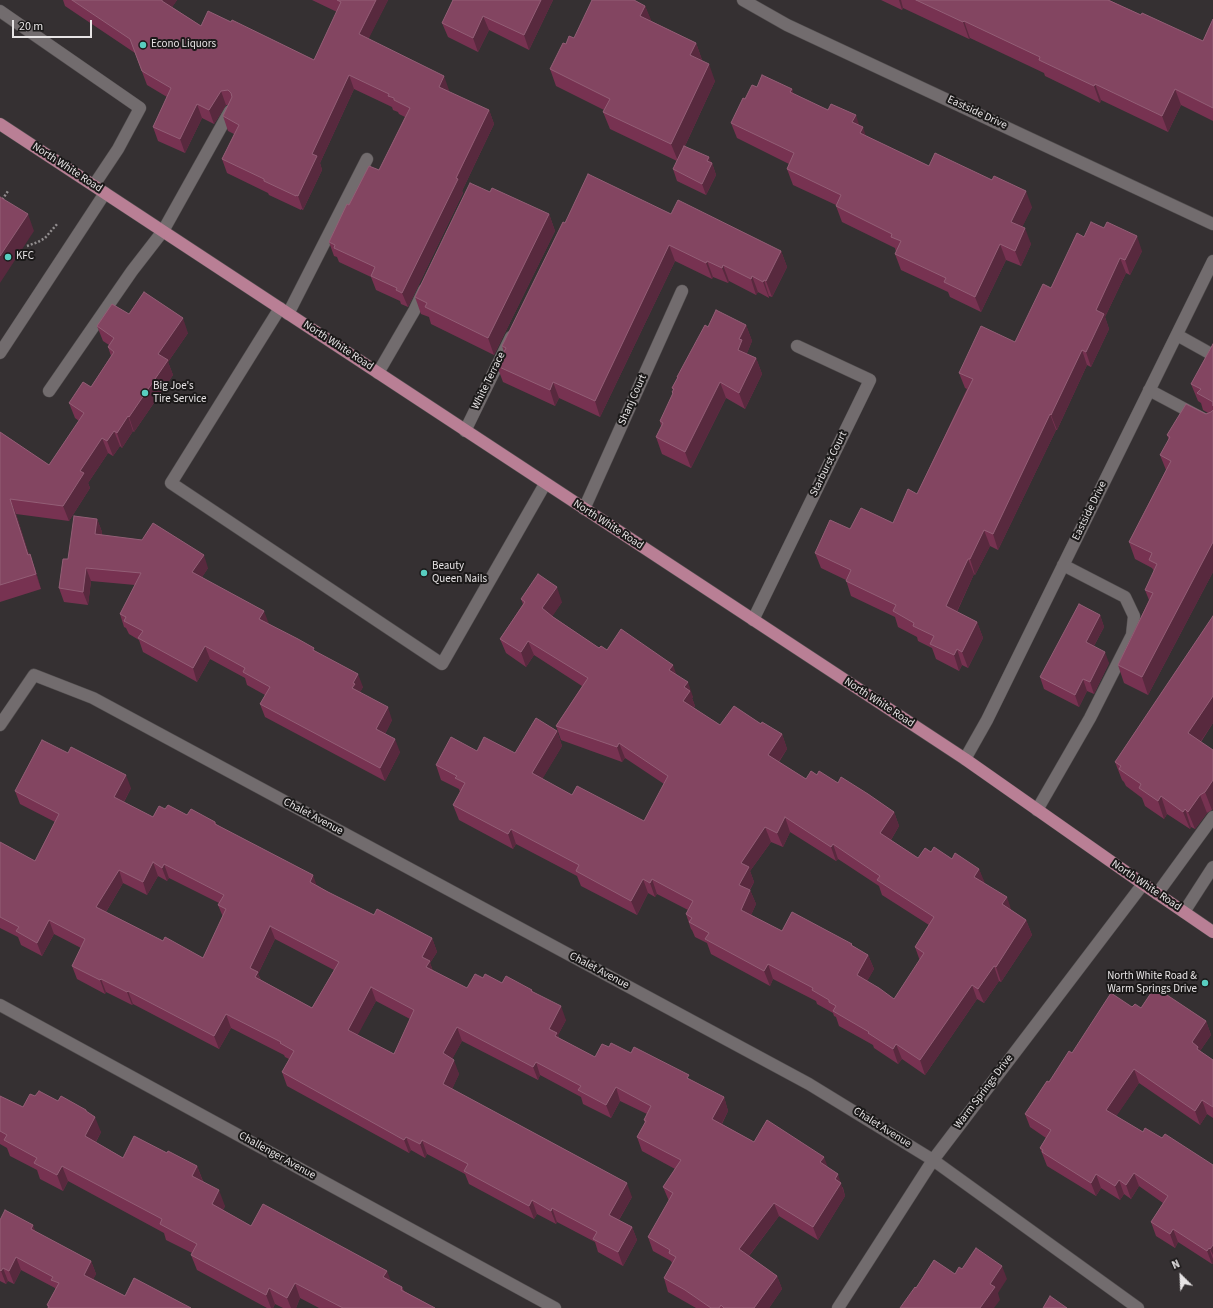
<!DOCTYPE html>
<html>
<head>
<meta charset="utf-8">
<style>
  body { margin:0 }
  #map { position:relative; width:1213px; height:1308px; overflow:hidden; background:#353032; font-family:"Source Sans 3",sans-serif }
  canvas { display:block }
  .north { position:absolute; left:1161px; top:1256px; width:40px; height:40px; -webkit-text-stroke:3px #1b1919; paint-order:stroke; rotate:336deg; font-size:11px; font-weight:700; line-height:16px; text-align:center; color:#e7e4e5 }
  .north::after { content:''; display:block; margin:auto; width:14px; height:18px; background:#e7e4e5; clip-path:polygon(50% 0,100% 100%,50% 72%,0 100%) }
  .scale { position:absolute; left:12px; top:20px; width:80px; height:18px; box-sizing:border-box; border:2px solid #e7e4e5; border-top:0; padding-left:5px; font-size:12px; line-height:14px; white-space:nowrap; color:#e7e4e5; -webkit-text-stroke:3px #1b1919; paint-order:stroke }
</style>
</head>
<body>
<div id="map">
<canvas width="1213" height="1308"></canvas>
<div class="north">N</div>
<div class="scale">20 m</div>
</div>
<script>
const ctx = document.querySelector('canvas').getContext('2d');
ctx.lineJoin = 'round';
const shape = rows => new Path2D(rows.map(r => 'M' + r).join(''));
function stroke(path, color, width, dash) { ctx.strokeStyle = color; ctx.lineWidth = width; ctx.lineCap = dash ? 'butt' : 'round'; ctx.setLineDash(dash || []); ctx.stroke(path); }
function fillPath(path, color) { ctx.fillStyle = color; ctx.fill(path, 'evenodd'); }
function label(font, color, halo, rows, align = 'center') {
  ctx.font = font + ' "Source Sans 3",sans-serif'; ctx.lineWidth = 4; ctx.setLineDash([]); ctx.textBaseline = 'middle'; ctx.strokeStyle = halo; ctx.fillStyle = color; for (const [text, x, y, turn = 0] of rows) {
    ctx.save(); ctx.translate(x, y); ctx.rotate((+turn || 0) * Math.PI / 180); ctx.textAlign = isNaN(turn) ? turn : align; if (halo) ctx.strokeText(text, 0, 0); ctx.fillText(text, 0, 0); ctx.restore();
  }
}
const minor = shape([
  [743,0,787,25,1213,224],
  [0,11,140,108,118,149,94,185],
  [280,308,171,483,442,664,545,484],
  [288,314,367,159],
  [1177,335,1213,355],
  [0,353,105,193],
  [378,373,414,311,424,290],
  [1149,390,1213,424],
  [49,391,132,271,163,231,230,111],
  [465,431,511,337],
  [584,509,682,291],
  [753,620,870,380,797,346],
  [0,725,34,675,93,698,809,1084,933,1160,1138,1308],
  [965,759,987,720,1213,261],
  [1037,810,1090,718,1132,635,1134,616,1125,597,1063,565],
  [1157,894,1213,817],
  [1184,912,1213,867],
  [0,1005,555,1308],
  [838,1308,933,1160,1143,884]
]);
const major = shape([
  [0,124,965,759,1143,884,1213,932]
]);
stroke(minor, '#514d4e', 13);
stroke(major, '#514d4e', 13);
stroke(shape([
  [0,203,8,191],
  [27,246,38,242,45,238,58,223]
]), '#928e8f', 2.5, [2, 2]);
stroke(minor, '#726c6e', 12);
stroke(major, '#b97f95', 12);
fillPath(shape([
  [63,0,177,0,172,7,201,26,231,22,314,60,337,12,312,0,388,0,368,39,449,90,448,92,489,110,494,124,462,191,463,193,408,307,401,304,400,301,376,290,371,277,339,262,337,257,334,256,329,242,349,205,379,170,405,117,399,114,398,112,393,110,392,107,354,89,320,163,322,170,303,210,301,209,301,210,269,195,268,193,227,173,222,159,234,134,228,131,223,116,229,105,226,105,214,124,202,118,185,153,158,141,153,127,167,97,147,85,135,53,65,6],
  [453,0,553,0,529,50,489,30,478,52,448,37,442,23],
  [881,0,1109,0,1141,15,1203,41,1213,19,1213,121,1181,105,1168,132,1101,100,1100,103,1080,93,1045,76,1044,73,970,38,969,39,903,8,902,10],
  [645,6,651,21,696,43,702,60,701,61,715,81,685,146,712,163,716,175,706,195,677,181,673,169,677,161,610,129,603,112,604,110,556,86,550,69,566,44,574,38],
  [792,89,793,94,859,125,866,136,929,166,1032,207,1022,227,1031,244,1021,266,1006,260,981,312,950,297,948,292,901,270,895,254,896,252,895,248,842,222,836,206,836,205,793,185,787,169,789,164,737,138,731,123,745,99],
  [490,192,549,214,555,231,494,355,431,324,429,317,421,314,415,297],
  [671,214,781,251,787,267,772,297,769,296,769,298,758,292,756,295,729,281,728,283,713,277,712,279,675,261,600,417,559,398,555,406,503,382,497,366,504,352,502,346,565,223],
  [1084,237,1142,251,1130,275,1126,273,1105,317,1109,329,1091,367,1087,365,1057,430,1056,430,998,550,990,546,975,575,974,574,957,612,977,622,983,638,968,668,962,665,959,671,936,659,932,648,918,641,917,637,898,627,895,617,851,596,846,580,821,568,815,553,850,529,893,523,917,494,967,389,965,388,959,373,1015,342],
  [129,314,188,333,168,362,173,375,134,432,133,431,122,448,120,446,113,456,108,453,88,483,90,488,69,521,16,514,29,555,35,569,41,589,0,602,0,432,49,465,79,421,75,418,69,403,91,387,111,356,108,347,109,345,103,341,97,326],
  [746,325,752,341,747,353,747,354,756,358,762,374,745,409,726,398,691,468,662,454,656,437,661,426,660,421,673,395,672,392,673,390,672,388,677,378,677,377,708,327],
  [1213,344,1213,572,1148,695,1124,683,1118,665,1149,600,1145,590,1154,571,1152,568,1135,559,1129,542,1166,470,1160,455,1169,440,1167,435,1208,413,1203,410,1201,403,1198,401,1191,384],
  [97,519,102,532,102,535,208,568,202,577,269,624,315,651,363,687,360,692,392,720,385,734,400,752,385,781,265,717,260,704,265,695,247,685,245,678,210,659,197,682,143,652,139,640,129,634,126,628,124,627,120,614,135,585,91,581,88,605,64,602,59,588,68,559],
  [521,599,562,602,552,616,599,648,676,675,693,697,692,698,695,706,694,708,720,725,761,724,782,734,787,749,779,762,806,779,817,775,838,783,894,812,899,826,891,840,918,858,931,852,979,869,984,883,1011,910,1026,920,1032,935,1001,982,999,981,984,1003,977,999,925,1075,902,1059,898,1064,874,1048,873,1045,839,1026,836,1017,834,1016,833,1013,817,1004,816,1001,773,979,770,986,711,954,707,943,695,937,692,930,691,929,686,914,688,910,657,894,655,897,648,893,637,915,581,886,577,876,516,844,513,849,459,820,453,805,460,792,459,789,441,780,436,765,477,751,515,753,557,731,562,746,542,779,572,795,644,821,664,784,625,758,622,762,561,740,556,726,582,686,534,655,526,667,506,653,500,639,523,604],
  [790,832,836,861,838,859,879,886,882,895,929,925,915,947,920,961,894,999,867,981,874,969,868,955,853,946,782,931,751,915,756,904,750,890,754,882,750,871,771,842,783,847],
  [1100,615,1104,627,1094,646,1109,663,1094,694,1087,691,1079,707,1044,689,1040,677],
  [1213,616,1213,723,1201,742,1213,750,1213,808,1212,810,1207,813,1195,829,1191,827,1190,829,1167,814,1164,819,1145,806,1142,798,1126,786,1124,782,1122,780,1115,762],
  [131,788,124,802,153,817,165,809,215,822,216,824,328,892,374,915,432,938,437,952,430,963,433,971,467,988,483,978,532,990,533,992,566,1020,558,1035,559,1038,595,1057,609,1047,631,1053,691,1080,724,1097,728,1111,722,1124,754,1142,828,1168,843,1188,845,1196,818,1240,779,1216,749,1256,777,1276,782,1289,769,1308,696,1308,668,1292,664,1278,672,1263,671,1261,653,1251,648,1237,669,1201,663,1187,675,1169,642,1151,637,1137,645,1123,644,1120,647,1114,620,1101,611,1118,583,1104,581,1097,540,1075,538,1080,462,1041,452,1059,459,1074,452,1089,632,1197,619,1220,632,1227,637,1240,623,1266,598,1252,595,1242,557,1222,556,1224,537,1214,534,1219,469,1184,465,1174,427,1154,425,1158,411,1150,409,1153,287,1086,282,1072,289,1059,285,1057,284,1055,231,1028,219,1049,133,1004,132,1005,106,992,105,994,77,979,72,966,81,948,54,934,42,956,21,945,18,937,0,928,0,842,35,861,55,822,20,804,15,791],
  [158,876,167,881,169,878,219,903,218,905,223,917,203,958,163,941,106,912,123,883,147,895],
  [275,939,334,970,312,1008,261,980,258,974],
  [376,1001,410,1019,394,1054,357,1035],
  [1132,1007,1141,1008,1206,1021,1211,1035,1200,1051,1213,1060,1213,1118,1207,1114,1200,1125,1139,1083,1116,1116,1143,1132,1162,1138,1213,1165,1213,1263,1212,1264,1178,1242,1175,1248,1156,1236,1151,1222,1163,1203,1139,1186,1131,1199,1124,1194,1120,1200,1101,1188,1096,1196,1047,1166,1040,1148,1046,1138,1030,1127,1025,1114,1049,1082,1072,1053],
  [0,1096,23,1107,35,1096,58,1101,87,1112,101,1132,96,1142,123,1158,167,1153,197,1166,203,1181,225,1206,223,1210,251,1226,391,1281,402,1287,404,1291,435,1308,319,1308,300,1298,296,1308,283,1308,275,1304,273,1308,267,1308,197,1270,191,1255,192,1253,166,1240,164,1233,68,1181,63,1191,40,1179,37,1170,10,1156,7,1148,0,1144],
  [0,1220,36,1232,91,1261,96,1274,93,1279,125,1296,191,1308,48,1308,47,1305,55,1290,55,1288,21,1270,14,1284,8,1281,6,1284,0,1281]
]), '#773251');
fillPath(shape([
  [162,0,177,0,167,15,162,1],
  [376,0,388,0,364,48,359,34],
  [541,0,553,0,529,50,524,35],
  [899,0,901,0,903,8,902,10],
  [645,6,652,22,640,16],
  [483,16,489,30,478,52,473,38],
  [964,21,970,38,969,39,963,22],
  [696,43,702,60,696,72,690,55],
  [709,64,715,81,678,161,671,144],
  [349,75,354,89,320,163,322,170,303,210,298,196,312,154],
  [444,76,449,90,444,101,439,87],
  [1095,84,1101,100,1100,103,1094,86],
  [792,89,797,104,790,92],
  [1175,89,1181,105,1168,132,1162,116],
  [221,91,226,105,214,124,209,110],
  [197,104,202,118,185,153,180,139],
  [489,110,494,124,462,191,463,193,408,307,402,293],
  [856,115,861,131,863,127,868,143,866,149,852,122],
  [709,157,712,164,712,163,716,175,706,195,702,184,707,161],
  [1026,191,1032,207,1017,238,1011,222],
  [28,214,34,231,0,283,0,256],
  [549,214,555,231,494,355,488,338],
  [1025,228,1031,244,1021,266,1015,251],
  [1137,236,1142,251,1130,275,1125,260],
  [1000,244,1006,260,981,312,975,297],
  [669,245,675,261,600,417,595,401],
  [781,251,787,267,772,297,766,281],
  [1120,258,1126,273,1105,317,1109,329,1091,367,1086,352,1096,310],
  [707,261,713,277,712,279,706,263],
  [723,265,729,281,728,283,722,268],
  [752,276,758,292,756,295,751,279],
  [764,280,769,296,769,298,763,282],
  [183,318,188,333,168,362,173,375,134,432,129,417,158,354],
  [746,325,752,341,747,353,748,357,738,350,739,339],
  [1082,350,1087,365,1057,430,1051,415],
  [756,358,762,374,745,409,739,393],
  [553,382,559,398,555,406,550,390],
  [720,382,726,398,691,468,685,452],
  [1050,414,1056,430,998,550,993,534],
  [128,416,133,431,122,448,117,433],
  [114,431,120,446,113,456,107,441],
  [102,438,108,453,88,483,90,488,69,521,63,506,80,471],
  [10,499,16,514,34,570,28,555],
  [97,519,102,532,100,547,95,534],
  [984,530,990,546,975,575,970,559],
  [1213,542,1213,572,1148,695,1142,677],
  [30,554,35,569,41,589,36,574],
  [204,555,208,568,197,585,192,572],
  [968,559,974,574,952,622,946,606],
  [86,568,91,581,88,605,83,592],
  [557,587,562,602,548,623,542,608],
  [264,611,269,624,259,619],
  [1100,615,1104,627,1090,653,1086,642],
  [977,622,983,638,968,668,962,652],
  [528,641,534,655,526,667,521,652],
  [205,646,210,659,197,682,193,668],
  [957,649,962,665,959,671,954,655],
  [1105,652,1109,663,1094,694,1090,682],
  [673,665,678,679,669,670],
  [358,674,363,687,359,694,352,688,353,683],
  [1083,679,1087,691,1079,707,1075,695],
  [688,682,693,697,692,698,695,706,688,716,683,701,684,687],
  [1213,696,1213,723,1194,751,1188,733],
  [388,707,392,720,381,742,376,729],
  [557,731,562,746,537,788,532,773],
  [782,734,787,749,773,770,768,755],
  [395,739,400,752,385,781,380,768],
  [619,743,625,758,622,762,617,747],
  [126,775,131,788,119,811,114,797],
  [1213,780,1213,808,1212,810,1205,792],
  [1200,795,1207,813,1195,829,1188,812],
  [1161,796,1167,814,1164,819,1158,801],
  [1185,809,1191,827,1190,829,1183,812],
  [894,812,899,826,886,848,880,833],
  [785,817,790,832,783,847,777,833],
  [765,827,771,842,750,871,754,882,744,899,739,885,741,863],
  [511,829,516,844,513,849,508,834],
  [833,844,838,859,836,861,831,847],
  [153,862,158,876,147,895,143,882],
  [164,864,169,878,167,881,162,868],
  [979,869,985,883,974,877],
  [119,870,123,883,101,920,96,907],
  [313,875,318,889,310,882],
  [643,879,648,893,637,915,631,901],
  [652,879,657,894,655,897,650,883],
  [750,890,756,904,747,924,741,910],
  [1007,897,1012,912,1002,904],
  [49,920,54,934,42,956,37,943],
  [1026,920,1032,935,1001,982,996,967],
  [270,926,275,939,258,974,263,986,260,991,250,968],
  [432,938,437,952,430,963,434,974,431,981,422,957],
  [868,955,874,969,862,990,857,975],
  [768,964,773,979,770,986,764,971],
  [994,966,999,981,984,1003,978,989],
  [101,979,106,992,105,994,100,980],
  [972,985,977,999,925,1075,920,1060],
  [371,987,376,1001,353,1044,348,1030],
  [128,991,133,1004,132,1005,127,992],
  [561,1006,566,1020,558,1035,562,1046,549,1029],
  [226,1014,231,1028,219,1049,214,1036],
  [1206,1021,1211,1035,1200,1051,1203,1060,1192,1042],
  [457,1027,462,1041,448,1067,443,1053],
  [896,1044,902,1059,898,1064,893,1049],
  [454,1060,459,1074,448,1098,443,1084],
  [536,1062,540,1075,538,1080,533,1067],
  [1134,1069,1139,1083,1111,1124,1106,1110],
  [616,1087,620,1101,611,1118,606,1105],
  [724,1097,728,1111,717,1133,712,1119],
  [1202,1100,1207,1114,1200,1125,1195,1111],
  [86,1110,91,1124,95,1117,101,1132,90,1152,85,1136,86,1111],
  [406,1137,411,1150,409,1153,404,1140],
  [422,1140,427,1154,425,1158,420,1144],
  [824,1157,829,1170,820,1162],
  [62,1166,68,1181,63,1191,57,1175],
  [197,1166,203,1182,192,1176],
  [1134,1173,1139,1186,1131,1199,1126,1185],
  [838,1174,845,1196,818,1240,813,1227,835,1179],
  [1096,1174,1101,1188,1096,1196,1091,1183],
  [1119,1180,1124,1194,1120,1200,1115,1186],
  [627,1183,632,1197,614,1228,609,1215],
  [219,1190,225,1206,217,1220,212,1204],
  [532,1200,537,1214,534,1219,529,1206],
  [774,1203,779,1216,744,1262,739,1249],
  [552,1208,557,1222,556,1224,551,1211],
  [33,1225,38,1238,31,1229],
  [632,1227,637,1240,623,1266,618,1252],
  [1173,1229,1178,1242,1175,1248,1170,1234],
  [1213,1245,1213,1255,1210,1249],
  [1209,1248,1213,1259,1213,1263,1212,1264,1207,1251],
  [16,1257,21,1270,14,1284,9,1271],
  [91,1261,96,1274,89,1288,84,1275],
  [1002,1266,1007,1279,998,1293,1000,1300,994,1308,980,1308,990,1284],
  [3,1268,8,1281,6,1284,1,1271],
  [387,1271,393,1286,383,1277],
  [777,1276,782,1289,769,1308,754,1308],
  [295,1283,300,1298,296,1308,291,1308,287,1298],
  [269,1288,275,1304,273,1308,271,1308,266,1295]
]), '#58293e');
const building = shape([
  [72,0,162,0,162,1,201,26,208,11,231,22,232,20,314,60,341,2,337,0,376,0,359,34,444,76,439,87,489,110,456,178,458,179,402,293,396,290,397,288,371,276,375,267,334,248,335,245,329,242,347,204,349,205,369,166,379,170,410,108,394,100,394,98,388,96,389,94,349,75,312,154,317,156,298,196,296,195,296,196,264,181,264,179,222,159,239,125,223,116,232,97,231,93,228,90,221,91,209,110,197,104,180,139,153,127,171,88,142,71,130,39,72,0],
  [453,0,541,0,524,35,483,16,473,38,442,23,453,0],
  [592,0,634,0,645,6,640,16,696,43,690,55,709,64,671,144,603,112,610,99,550,69,563,43,566,44,569,36,574,38,592,0],
  [916,0,1108,0,1141,15,1142,13,1203,41,1213,19,1213,108,1175,89,1162,116,1095,84,1094,86,1039,60,1040,57,964,21,963,22,916,0],
  [762,75,792,89,790,92,828,110,831,104,856,115,852,122,863,127,860,133,929,166,935,153,992,180,994,176,1026,191,1011,222,1025,228,1015,251,1000,244,975,297,944,282,946,278,895,254,901,241,891,237,892,234,836,206,841,195,787,169,794,153,731,123,743,98,745,99,752,85,757,87,762,75],
  [684,146,709,157,707,161,712,163,702,184,673,169,684,146],
  [588,174,671,214,678,200,781,251,766,281,764,280,763,282,752,276,751,279,723,265,722,268,707,261,706,263,669,245,595,401,553,382,550,390,497,366,506,348,502,346,563,222,565,223,588,174],
  [470,183,490,192,492,188,549,214,488,338,425,307,427,303,415,297,470,183],
  [0,197,28,214,0,256,0,197],
  [1091,222,1104,228,1107,222,1137,236,1125,260,1120,258,1096,310,1104,314,1086,352,1082,350,1051,415,1050,414,993,534,984,530,970,559,968,559,946,606,977,622,962,652,957,649,954,655,930,644,934,636,913,626,914,623,893,611,896,605,846,581,851,570,815,553,830,520,850,529,861,508,893,523,908,489,917,494,973,379,959,373,981,326,1015,342,1043,284,1051,288,1077,233,1084,237,1091,222],
  [144,292,183,318,158,354,168,360,129,417,128,416,117,433,114,431,107,441,102,438,80,471,84,473,63,506,10,499,28,555,30,554,36,574,0,585,0,432,49,465,84,413,69,403,83,382,91,387,114,352,108,347,114,338,97,326,112,304,129,314,144,292],
  [716,310,746,325,739,339,742,340,738,350,756,358,739,393,720,382,685,452,656,437,663,423,660,421,673,393,672,392,674,389,672,388,678,377,677,377,705,325,708,327,716,310],
  [1213,344,1213,406,1213,402,1197,393,1201,389,1191,384,1213,344],
  [1186,404,1206,414,1211,412,1213,410,1213,542,1142,677,1118,665,1153,593,1145,590,1157,564,1149,560,1152,553,1129,542,1171,461,1160,455,1170,437,1167,435,1186,404],
  [74,516,97,519,95,534,142,540,153,523,204,555,192,572,264,611,259,619,298,639,314,648,313,650,358,674,353,683,355,684,352,688,388,707,376,729,395,739,380,768,260,704,270,687,243,672,245,668,205,646,193,668,138,638,143,631,124,621,126,617,120,614,141,573,86,568,83,592,59,588,63,559,68,559,74,516],
  [538,574,557,587,542,608,553,617,599,648,601,646,607,650,621,629,673,665,669,670,688,682,684,687,690,691,683,701,720,725,734,706,761,724,762,722,782,734,768,755,806,779,811,771,817,775,819,771,838,783,841,777,868,794,894,812,880,833,918,858,925,848,931,852,934,847,952,859,955,853,979,869,974,877,1007,897,1002,904,1026,920,996,967,994,966,978,989,972,985,920,1060,896,1044,893,1049,868,1033,869,1032,833,1011,836,1006,829,1002,829,1000,812,990,813,988,768,964,764,971,705,939,709,933,689,922,692,918,686,914,693,901,652,879,650,883,643,879,631,901,576,871,579,865,511,829,508,834,453,805,465,783,455,778,457,776,436,765,451,737,477,751,484,737,515,753,536,718,557,731,532,773,572,795,577,786,644,821,668,776,619,743,617,747,556,726,588,678,528,641,521,652,500,639,525,602,521,599,538,574],
  [785,817,831,847,833,844,880,876,877,880,934,917,915,947,924,953,894,999,879,988,857,975,868,955,851,945,852,944,792,912,782,931,741,910,750,890,739,885,749,867,741,863,765,827,777,833,785,817],
  [1079,604,1100,615,1086,642,1105,652,1090,682,1083,679,1075,695,1040,677,1079,604],
  [1213,616,1213,696,1188,733,1213,750,1213,780,1205,792,1200,795,1188,812,1185,809,1183,812,1161,796,1158,801,1139,788,1141,784,1119,769,1121,766,1115,762,1213,616],
  [42,740,68,753,71,747,126,775,114,797,153,817,159,806,165,809,168,805,187,815,191,809,215,822,215,824,313,875,310,882,328,892,374,915,377,909,432,938,422,957,430,961,426,967,467,988,475,974,483,978,485,974,502,983,506,976,532,990,531,991,561,1006,549,1029,557,1033,555,1036,595,1057,602,1044,609,1047,611,1043,631,1053,634,1047,689,1075,687,1078,724,1097,712,1119,754,1142,767,1120,824,1157,820,1162,838,1174,835,1179,841,1183,813,1227,774,1203,739,1249,777,1276,754,1308,724,1308,721,1305,719,1308,711,1308,685,1290,664,1278,676,1257,669,1253,670,1250,648,1237,673,1193,663,1187,681,1160,637,1137,646,1121,644,1120,651,1106,616,1087,606,1105,578,1090,581,1086,536,1062,533,1067,457,1027,443,1053,454,1060,443,1084,627,1183,609,1215,632,1227,618,1252,593,1239,597,1232,552,1208,551,1211,532,1200,529,1206,464,1171,468,1164,422,1140,420,1144,406,1137,404,1140,282,1072,294,1051,280,1043,281,1042,226,1014,214,1036,128,991,127,992,101,979,100,980,72,966,85,939,49,920,37,943,16,931,19,927,0,917,0,842,35,861,59,814,15,791,42,740],
  [153,862,162,868,164,864,224,895,218,905,226,909,203,958,165,937,163,941,96,907,119,870,143,882,153,862],
  [270,926,339,962,312,1008,255,977,258,972,250,968,270,926],
  [371,987,414,1010,394,1054,348,1030,371,987],
  [1155,987,1206,1021,1192,1042,1198,1047,1197,1049,1213,1060,1213,1107,1202,1100,1195,1111,1134,1069,1106,1110,1143,1132,1145,1128,1162,1138,1165,1134,1213,1165,1213,1245,1210,1249,1209,1248,1207,1251,1173,1229,1170,1234,1151,1222,1168,1196,1134,1173,1126,1185,1119,1180,1115,1186,1096,1174,1091,1183,1042,1152,1043,1150,1040,1148,1051,1130,1025,1114,1047,1081,1049,1082,1069,1051,1072,1053,1111,993,1132,1007,1135,1004,1141,1008,1155,987],
  [39,1091,58,1101,61,1096,86,1110,86,1111,95,1117,85,1136,123,1158,134,1136,167,1153,168,1151,197,1166,192,1176,219,1190,212,1204,251,1226,263,1204,387,1271,383,1277,402,1287,401,1290,435,1308,343,1308,295,1283,287,1298,269,1288,266,1295,191,1255,197,1244,160,1224,162,1219,62,1166,57,1175,34,1163,37,1158,4,1140,7,1135,0,1131,0,1096,23,1107,30,1094,35,1096,39,1091],
  [5,1210,33,1225,31,1229,91,1261,84,1275,125,1296,134,1278,191,1308,48,1308,49,1306,47,1305,59,1283,51,1280,53,1277,16,1257,9,1271,3,1268,1,1271,0,1270,0,1220,5,1210],
  [976,1248,1002,1266,990,1284,995,1287,980,1308,900,1308,915,1287,916,1288,934,1260,955,1274,959,1267,962,1269,976,1248],
  [1050,1296,1067,1308,1043,1308,1050,1296]
]);
fillPath(building, '#834561');
stroke(building, '#935e76', 1);
for (const [x, y, r, color] of [
  [143,45,4,"#58cec0"],
  [8,257,4,"#58cec0"],
  [145,393,4,"#58cec0"],
  [424,573,4,"#58cec0"],
  [1205,983,4,"#58cec0"]
]) { const dot = new Path2D(); dot.arc(x, y, r, 0, 2 * Math.PI); ctx.fillStyle = color; ctx.fill(dot); stroke(dot, '#1b1919', 1.5); }
label('11px', '#e7e4e5', '#1b1919', [
  ["Econo Liquors",151,45],
  ["KFC",16,257],
  ["Big Joe's",153,387],
  ["Tire Service",153,400],
  ["Beauty",432,567],
  ["Queen Nails",432,580],
  ["North White Road &",1197,977,"right"],
  ["Warm Springs Drive",1197,990,"right"]
], 'left');
label('11px', '#e7e4e5', '#1b1919', [
  ["Eastside Drive",977,113,25],
  ["North White Road",67,168,33],
  ["North White Road",338,346,33],
  ["White Terrace",489,381,-64],
  ["Shanj Court",633,400,-66],
  ["Starburst Court",829,464,-64],
  ["Eastside Drive",1090,511,-64],
  ["North White Road",608,525,33],
  ["North White Road",879,703,33],
  ["Chalet Avenue",313,817,28],
  ["North White Road",1146,886,34],
  ["Chalet Avenue",599,971,28],
  ["Warm Springs Drive",984,1092,-53],
  ["Chalet Avenue",882,1128,32],
  ["Challenger Avenue",277,1156,29]
]);
</script>
</body>
</html>
